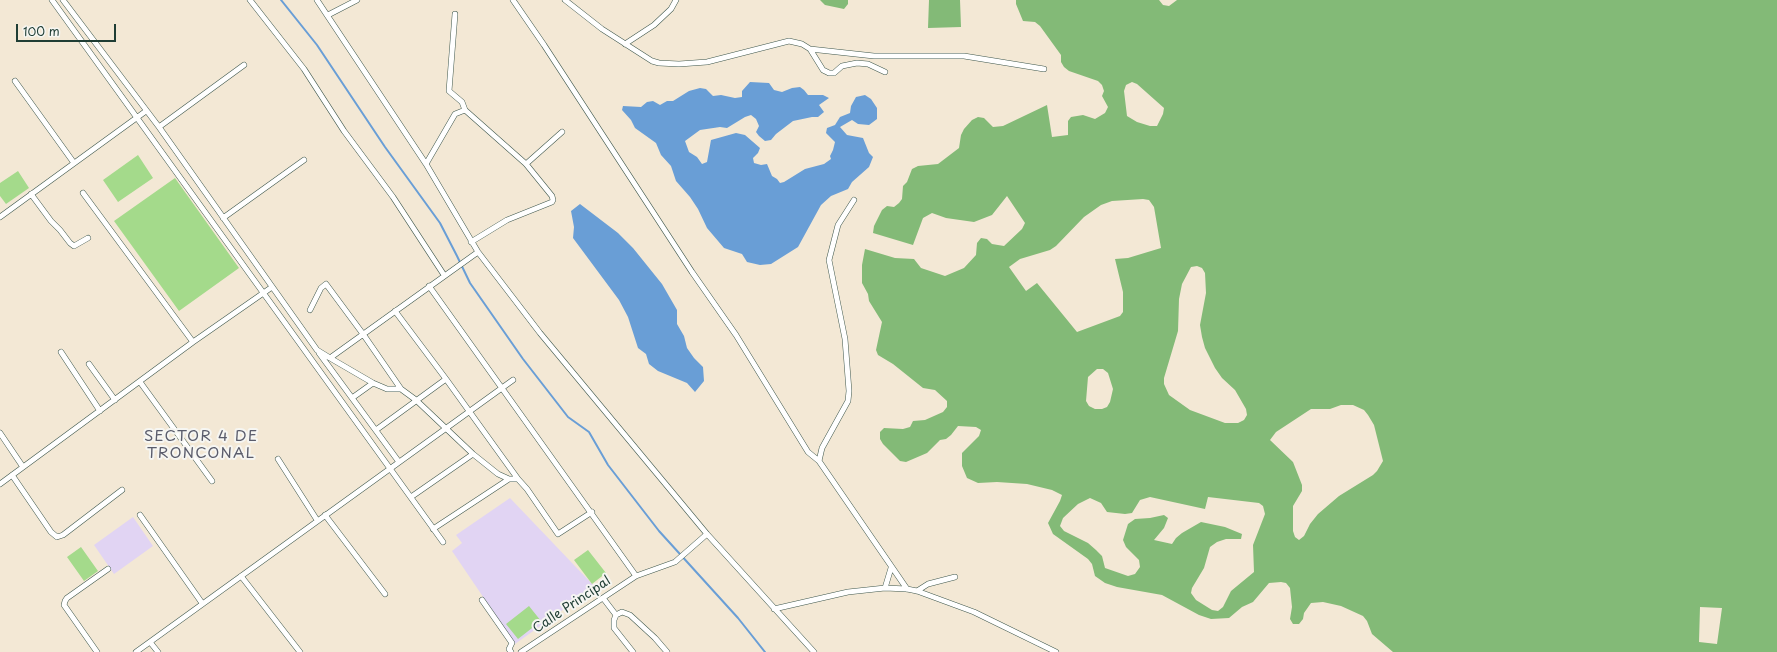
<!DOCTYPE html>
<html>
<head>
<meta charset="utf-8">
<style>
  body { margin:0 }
  #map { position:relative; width:1777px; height:652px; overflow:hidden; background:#f3e8d5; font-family:"Playpen Sans",sans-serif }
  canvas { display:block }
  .scale { position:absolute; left:16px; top:24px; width:100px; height:18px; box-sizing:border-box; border:2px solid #1f3d34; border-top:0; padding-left:5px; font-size:12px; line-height:14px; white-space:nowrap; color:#1f3d34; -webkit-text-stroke:3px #f6f6f2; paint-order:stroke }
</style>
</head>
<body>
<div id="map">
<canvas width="1777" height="652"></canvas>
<div class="scale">100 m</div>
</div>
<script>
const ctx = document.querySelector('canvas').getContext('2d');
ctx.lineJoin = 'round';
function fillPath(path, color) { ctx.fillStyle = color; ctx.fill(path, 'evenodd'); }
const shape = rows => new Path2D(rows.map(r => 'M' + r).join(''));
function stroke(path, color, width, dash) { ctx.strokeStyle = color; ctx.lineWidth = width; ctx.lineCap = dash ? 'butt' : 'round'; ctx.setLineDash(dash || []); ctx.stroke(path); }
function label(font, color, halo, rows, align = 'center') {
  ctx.font = font + ' "Playpen Sans",sans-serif'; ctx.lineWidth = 4; ctx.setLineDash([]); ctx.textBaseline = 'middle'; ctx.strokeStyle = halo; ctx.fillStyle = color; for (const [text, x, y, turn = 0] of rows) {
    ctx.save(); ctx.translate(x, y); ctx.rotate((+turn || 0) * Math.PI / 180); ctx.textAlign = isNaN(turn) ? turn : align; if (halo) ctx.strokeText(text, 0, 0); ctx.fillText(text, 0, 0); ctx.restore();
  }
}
fillPath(shape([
  [510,498,595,587,515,644,452,551,462,543,456,535],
  [133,517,153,546,114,574,94,545]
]), '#e1d4f3');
fillPath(shape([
  [138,155,153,178,118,202,103,180],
  [18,171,29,188,6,204,0,196,0,183],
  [175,178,239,268,179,311,114,221],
  [81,547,98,571,84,581,67,557],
  [588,550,606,573,592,584,574,560],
  [529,606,541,621,518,639,506,624]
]), '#a4da8b');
fillPath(shape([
  [820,0,848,0,848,4,844,9,825,5],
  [929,0,960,0,961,27,928,28],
  [1016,0,1159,0,1163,5,1169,6,1177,0,1777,0,1777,652,1393,652,1372,634,1367,621,1363,616,1341,606,1323,602,1311,603,1304,613,1303,619,1299,624,1293,624,1290,619,1292,607,1290,588,1286,583,1281,582,1269,583,1253,602,1242,607,1229,618,1211,619,1199,615,1162,595,1117,587,1105,583,1095,576,1092,564,1088,559,1053,534,1048,523,1060,501,1062,495,1052,490,1027,484,997,482,978,483,967,478,962,466,962,453,979,436,981,430,976,427,958,426,951,435,946,439,940,440,927,453,906,462,900,461,883,444,880,439,880,432,884,428,903,429,910,427,913,421,925,420,943,412,947,407,947,401,935,390,923,388,893,364,878,355,876,350,882,322,869,301,868,294,862,283,862,265,865,249,895,258,914,259,921,268,945,276,964,268,976,255,977,243,981,238,987,239,992,244,1004,246,1022,229,1025,223,1007,196,992,215,974,222,946,218,932,213,923,218,913,245,873,233,874,226,882,210,887,206,894,207,899,203,902,199,903,186,907,182,912,169,918,166,938,164,959,148,961,135,964,129,972,120,978,117,984,118,993,127,1003,126,1047,105,1052,137,1068,135,1068,121,1071,117,1083,115,1095,119,1105,113,1108,107,1102,96,1104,91,1102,85,1098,81,1069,71,1064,67,1061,62,1061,55,1040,26,1035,22,1023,21,1016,4],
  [1132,82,1137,84,1164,108,1163,114,1157,126,1150,126,1137,122,1127,116,1124,91,1126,85],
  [1143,199,1149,200,1154,207,1161,248,1128,258,1115,259,1123,292,1123,312,1120,316,1077,332,1037,283,1026,291,1009,267,1020,259,1050,250,1056,246,1084,217,1101,205,1112,201],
  [1197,266,1202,268,1205,273,1206,293,1200,325,1202,337,1205,348,1215,368,1222,378,1235,390,1246,409,1247,415,1244,420,1238,423,1225,423,1190,410,1169,395,1164,384,1164,378,1178,331,1179,299,1182,284,1191,267],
  [1097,369,1103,369,1108,373,1113,389,1110,402,1107,407,1102,409,1095,409,1089,406,1086,401,1088,377],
  [1341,405,1353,405,1364,410,1368,415,1374,425,1383,461,1377,471,1373,475,1339,496,1318,514,1310,524,1304,536,1299,540,1295,537,1293,531,1293,506,1302,491,1302,485,1293,462,1270,440,1276,432,1311,409,1330,409],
  [1150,497,1205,509,1208,497,1259,503,1263,506,1265,514,1253,545,1254,572,1231,591,1223,607,1218,611,1212,610,1196,600,1191,593,1192,588,1204,568,1210,547,1217,542,1226,539,1241,539,1242,534,1225,527,1201,522,1182,533,1176,538,1172,544,1154,540,1164,528,1168,518,1164,515,1150,518,1135,519,1128,524,1123,540,1126,547,1139,560,1140,567,1135,574,1128,576,1105,568,1102,556,1096,550,1088,543,1064,531,1060,526,1063,518,1078,504,1090,498,1101,503,1107,512,1125,514,1132,513,1140,500],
  [1700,607,1722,608,1717,644,1699,642]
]), '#83ba77');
fillPath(shape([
  [750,82,769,83,774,90,782,92,792,88,800,87,804,90,808,95,823,95,829,98,819,105,824,112,818,117,812,117,793,121,776,134,771,140,765,141,759,136,756,132,759,126,756,119,751,115,745,117,727,128,720,127,700,130,685,141,689,152,697,157,702,164,707,162,711,140,736,133,745,135,760,148,758,153,753,158,754,163,761,165,767,164,772,176,777,179,780,183,784,182,805,169,824,164,831,159,830,156,833,150,835,142,826,133,827,128,835,125,840,117,850,113,851,106,856,97,865,95,871,99,877,108,877,119,869,125,858,124,852,120,840,127,847,135,863,138,869,153,873,157,869,167,852,182,848,189,831,196,821,205,798,247,771,264,760,265,747,262,742,254,724,248,707,228,698,209,690,197,676,181,671,166,661,155,656,143,635,128,631,120,622,110,623,106,641,107,647,102,653,101,660,105,667,101,673,101,689,91,700,88,706,89,713,96,721,95,735,98,742,97,742,91],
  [580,204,618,233,633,248,662,284,677,310,677,324,684,336,687,348,694,358,703,367,704,381,695,392,687,383,658,371,649,364,646,354,638,348,628,317,619,300,573,238,574,227,571,211]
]), '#699ed6');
stroke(shape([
  [281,0,317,45,385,147,440,223,457,256,470,283,523,359,568,417,589,432,608,465,659,531,738,618,765,652]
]), '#699ed6', 2);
const street = shape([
  [52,0,443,542],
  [63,0,159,127,317,350,330,358],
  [250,0,304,69,344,131,393,197,444,275],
  [317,0,426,164,478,252,540,333,707,534,814,652],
  [513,0,544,45,692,272,736,335,808,452,819,461,907,589],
  [565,0,602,29,652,61,659,63,679,64,707,62,789,41,802,44,810,49,823,70,829,73,834,73,842,66,857,63,868,64,885,72],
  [455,14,449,91,462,102,465,110],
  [328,15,357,0],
  [625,44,654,25,671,9,676,0],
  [810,49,874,56,964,56,1044,69],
  [15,81,74,163],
  [159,127,244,65],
  [426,164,455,114,465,110,526,164,552,196,553,200,552,202,507,220,471,242],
  [526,164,562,132],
  [83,193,193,342],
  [31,194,51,221,60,230,70,243,74,246,88,238],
  [0,217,146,111],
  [223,218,304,160],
  [429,286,636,576,675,562,707,534],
  [310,310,321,288,326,284,363,334,401,389,416,400,473,454,498,474,509,479],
  [395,311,446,379,518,479],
  [61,352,100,411],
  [319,353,399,462],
  [89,364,115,400],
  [140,382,212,481],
  [401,389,387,389,373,383,330,358,478,252],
  [352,398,373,383],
  [376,430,446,379],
  [0,433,23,467],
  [278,459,317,520],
  [819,461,822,448,848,401,849,391,845,339,829,260,838,225,854,200],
  [12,475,51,532,57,537,63,535,122,490],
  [0,484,193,342,272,287],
  [411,497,473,454],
  [140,515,202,603],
  [325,515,385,594],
  [433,529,509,479,518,479,527,489,558,534,592,512],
  [241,576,300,652],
  [885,588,891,568],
  [917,591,928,584,955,577],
  [603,598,616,615],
  [482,600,512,643,509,649,511,652],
  [774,609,848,592,885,588,907,589,917,591,974,612,1056,652],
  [150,642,158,652],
  [97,652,64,605,65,601,67,598,108,569],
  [136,652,513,380],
  [521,652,636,576],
  [633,652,614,628,614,620,616,615,622,612,630,615,655,638,667,652]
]);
stroke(street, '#3f574c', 6);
stroke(street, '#fff', 5);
label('13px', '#1f3d34', '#f6f6f2', [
  ["Calle Principal",572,605,-34]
]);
ctx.letterSpacing = '1px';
label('15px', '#5a5c6b', '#f6f6f2', [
  ["SECTOR 4 DE",201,437],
  ["TRONCONAL",201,454]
]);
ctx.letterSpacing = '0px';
</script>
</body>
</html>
